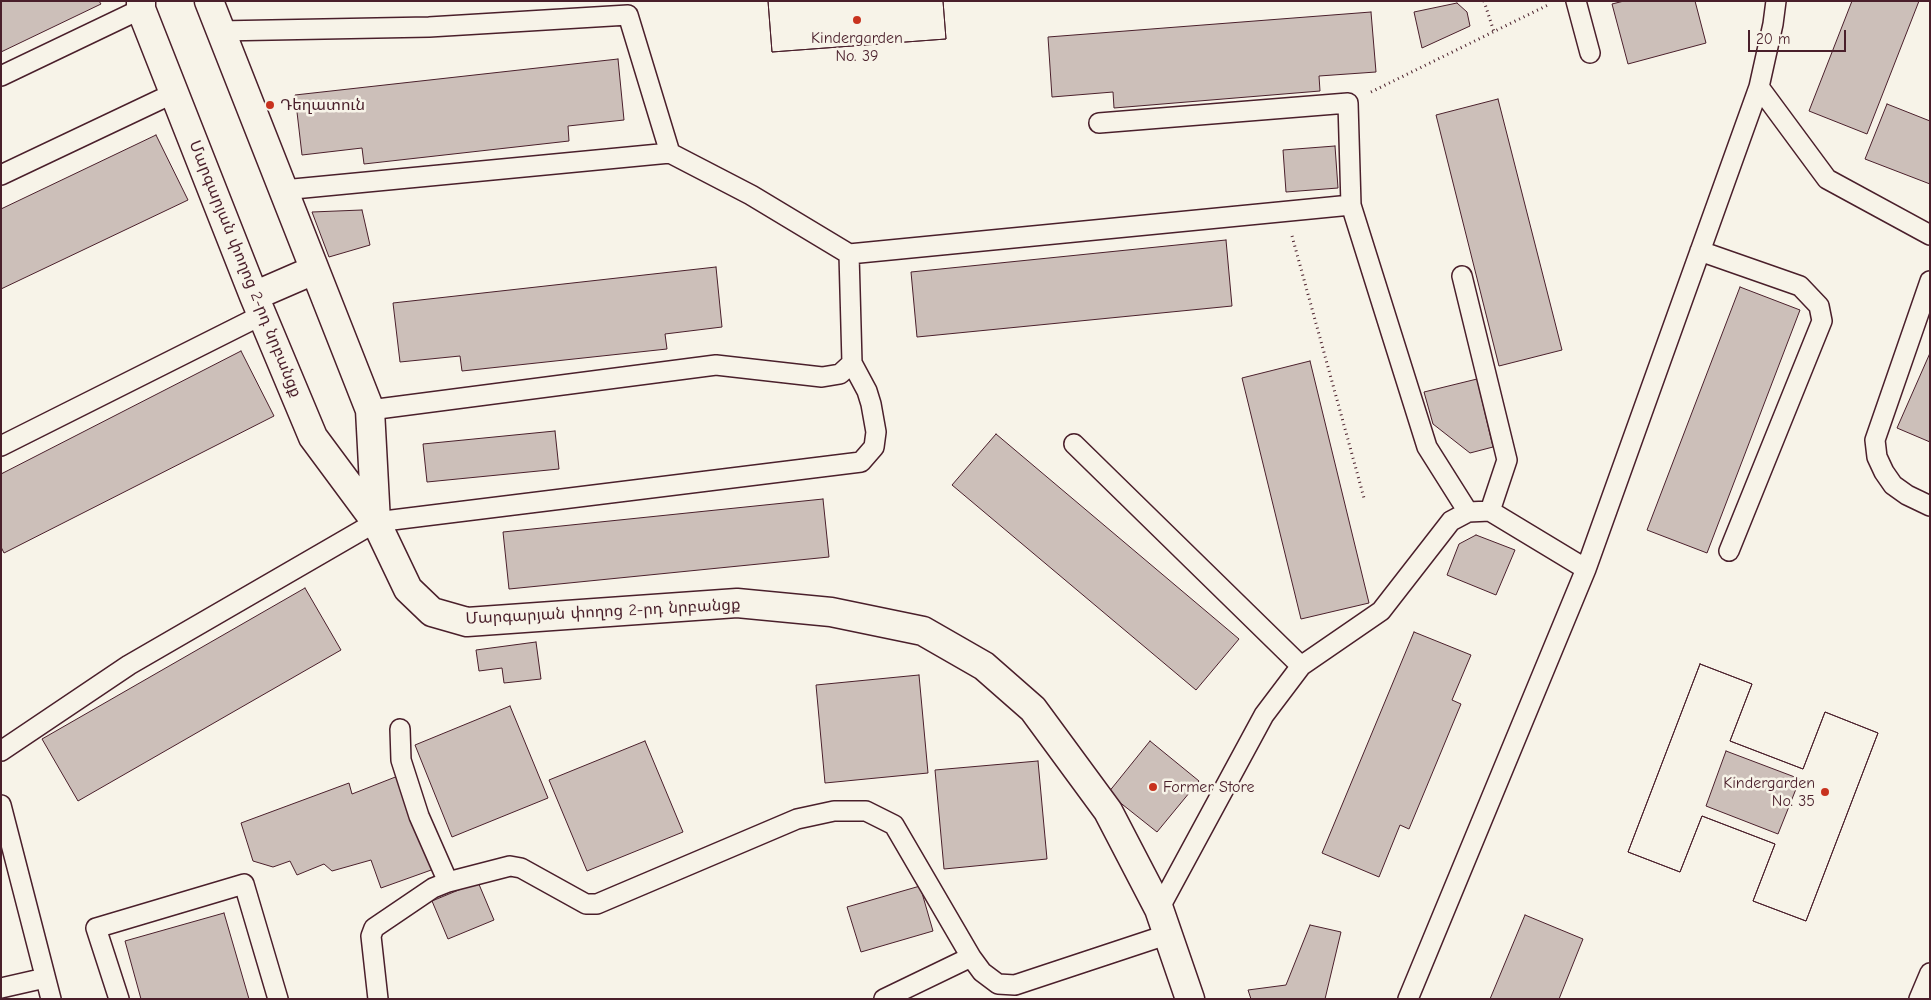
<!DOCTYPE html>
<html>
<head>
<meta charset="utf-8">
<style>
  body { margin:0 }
  #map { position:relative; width:1931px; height:1000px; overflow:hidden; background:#f7f3e8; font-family:"Comic Neue",sans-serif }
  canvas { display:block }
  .frame { position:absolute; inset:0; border:2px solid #4a1f2b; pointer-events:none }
  .scale { position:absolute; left:1748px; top:30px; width:98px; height:22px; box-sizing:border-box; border:2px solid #4a1f2b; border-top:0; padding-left:6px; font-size:15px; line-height:18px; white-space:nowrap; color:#4a1f2b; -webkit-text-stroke:4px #f7f3e8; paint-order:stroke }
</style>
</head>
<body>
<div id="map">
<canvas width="1931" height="1000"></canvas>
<div class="frame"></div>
<div class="scale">20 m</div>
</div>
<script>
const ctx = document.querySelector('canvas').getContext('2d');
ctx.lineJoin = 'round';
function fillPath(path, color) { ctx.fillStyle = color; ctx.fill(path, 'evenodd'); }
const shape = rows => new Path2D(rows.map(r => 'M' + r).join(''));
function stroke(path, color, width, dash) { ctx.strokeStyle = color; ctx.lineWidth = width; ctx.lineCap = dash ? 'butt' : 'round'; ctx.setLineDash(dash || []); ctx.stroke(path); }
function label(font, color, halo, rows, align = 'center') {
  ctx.font = font + ' "Comic Neue","Noto Sans Armenian",sans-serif'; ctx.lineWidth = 5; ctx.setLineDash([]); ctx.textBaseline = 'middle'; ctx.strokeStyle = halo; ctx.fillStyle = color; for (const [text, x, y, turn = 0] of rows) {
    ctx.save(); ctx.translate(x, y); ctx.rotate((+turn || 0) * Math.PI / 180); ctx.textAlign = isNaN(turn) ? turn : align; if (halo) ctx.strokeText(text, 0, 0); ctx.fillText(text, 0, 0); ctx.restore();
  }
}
const building = shape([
  [1,1,99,1,101,4,1,52,1,1],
  [768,1,943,1,946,39,772,52,768,1],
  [768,1,943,1,946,39,772,52,768,1],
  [1624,1,1695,1,1706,43,1628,64,1612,4,1624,1],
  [1852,1,1919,1,1867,134,1809,111,1852,1],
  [1457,3,1467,12,1470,26,1422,48,1414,12,1457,3],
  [1371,12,1376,72,1319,76,1320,91,1114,108,1113,92,1052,97,1048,37,1371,12],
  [618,59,624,120,568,126,569,141,364,164,362,148,302,155,295,95,618,59],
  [1498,99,1562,350,1499,366,1436,115,1498,99],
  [1887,104,1930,121,1930,184,1865,159,1887,104],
  [156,135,188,200,1,289,1,209,156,135],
  [1335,146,1338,188,1286,192,1283,150,1335,146],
  [362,210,370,245,329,257,312,212,362,210],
  [1226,240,1232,306,917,337,911,272,1226,240],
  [716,267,722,327,665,334,667,349,462,371,460,356,400,362,393,303,716,267],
  [1740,287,1800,310,1707,553,1647,530,1740,287],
  [241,351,274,416,4,553,1,547,1,474,241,351],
  [1930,353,1930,442,1897,428,1930,353],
  [1310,361,1369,603,1301,619,1242,378,1310,361],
  [1477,379,1493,447,1470,453,1433,424,1424,392,1477,379],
  [555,431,559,469,427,482,423,444,555,431],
  [996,434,1239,639,1196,690,952,485,996,434],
  [823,499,829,557,509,589,503,532,823,499],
  [1476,535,1515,550,1496,595,1447,575,1459,544,1476,535],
  [305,588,341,650,78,801,42,739,305,588],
  [1414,632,1471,655,1452,700,1461,704,1409,829,1400,825,1379,877,1322,853,1414,632],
  [536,642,541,679,504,683,502,668,479,671,476,650,536,642],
  [1700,664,1752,684,1730,741,1803,769,1825,712,1878,733,1806,921,1753,901,1775,844,1702,816,1680,872,1628,852,1700,664],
  [1726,751,1800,779,1778,834,1706,806,1726,751],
  [1700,664,1752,684,1730,741,1803,769,1825,712,1878,733,1806,921,1753,901,1775,844,1702,816,1680,872,1628,852,1700,664],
  [919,675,928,773,825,783,816,685,919,675],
  [510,706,548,798,452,837,415,745,510,706],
  [645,741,683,832,587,871,549,780,645,741],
  [1150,741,1199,781,1157,832,1108,793,1150,741],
  [1038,761,1047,859,944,869,935,770,1038,761],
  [398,776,434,869,381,888,371,860,332,871,324,864,297,875,290,861,273,867,253,861,241,823,349,783,352,794,398,776],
  [478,882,494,920,448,939,432,901,478,882],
  [920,886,933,931,861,952,847,907,920,886],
  [224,913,249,999,141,999,125,941,224,913],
  [1525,915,1583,939,1559,999,1490,999,1525,915],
  [1310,925,1341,932,1325,999,1251,999,1248,990,1286,985,1310,925]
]);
fillPath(building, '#ccbfb9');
stroke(building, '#4a1f2b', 1);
const service = shape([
  [1576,1,1590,53],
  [219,31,429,27,628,15,670,153,751,195,849,254,1351,205,1348,103,1099,123],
  [1,76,141,9],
  [1759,87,1827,179,1930,235],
  [1,175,174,93],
  [283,190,670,153],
  [1351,205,1427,447,1468,512],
  [1700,251,1800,286,1819,306,1822,321,1729,551],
  [1462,276,1507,460,1490,511],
  [1930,281,1875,440,1877,457,1884,472,1893,485,1907,495,1930,506],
  [370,410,716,365,822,377,840,374,852,363,849,254],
  [1074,444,1301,666],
  [1,446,262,315],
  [400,729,401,760,419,816,448,882],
  [1,751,129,665,376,522,861,462,874,447,876,432,871,404,867,391,852,363],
  [1,805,51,999],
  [1159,909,1264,715,1301,666,1381,611,1451,521,1468,512,1490,511,1586,569],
  [1,988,45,978],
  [119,999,96,928,244,884,278,999],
  [378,999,371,936,374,928,433,888,448,882,510,866,521,868,586,904,597,904,797,819,834,811,866,811,894,825,971,957,982,972,998,984,1015,985,1169,934],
  [884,999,971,957],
  [1408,999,1586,569,1759,87,1773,24,1776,1],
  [1919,999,1930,973]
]);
const minor = shape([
  [141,1,141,9,254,296,313,437,376,522,408,589,432,612,467,622,737,603,831,612,923,631,984,666,1033,709,1108,811,1159,909,1190,999],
  [209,1,370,410,376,522],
  [254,296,314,270]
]);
stroke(service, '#4a1f2b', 22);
stroke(minor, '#4a1f2b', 31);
stroke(shape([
  [1484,1,1494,32],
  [1371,92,1550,4],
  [1292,236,1364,498]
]), '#4a1f2b', 3, [1, 4]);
stroke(service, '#f7f3e8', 19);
stroke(minor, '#f7f3e8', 28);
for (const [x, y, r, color] of [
  [857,20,5,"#c8321e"],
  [270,105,5,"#c8321e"],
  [1153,787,5,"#c8321e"],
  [1825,792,5,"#c8321e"]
]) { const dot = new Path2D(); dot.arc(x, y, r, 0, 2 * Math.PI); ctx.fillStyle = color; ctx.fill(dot); stroke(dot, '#f7f3e8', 2); }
label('16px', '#4a1f2b', '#f7f3e8', [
  ["Kindergarden",857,38,"center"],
  ["No. 39",857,56,"center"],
  ["Դեղատուն",280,105],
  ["Kindergarden",1815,783,"right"],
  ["No. 35",1815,801,"right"],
  ["Former Store",1163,787]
], 'left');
label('16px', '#4a1f2b', '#f7f3e8', [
  ["Մարգարյան փողոց 2-րդ նրբանցք",245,269,68],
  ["Մարգարյան փողոց 2-րդ նրբանցք",603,612,-3]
]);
</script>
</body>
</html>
